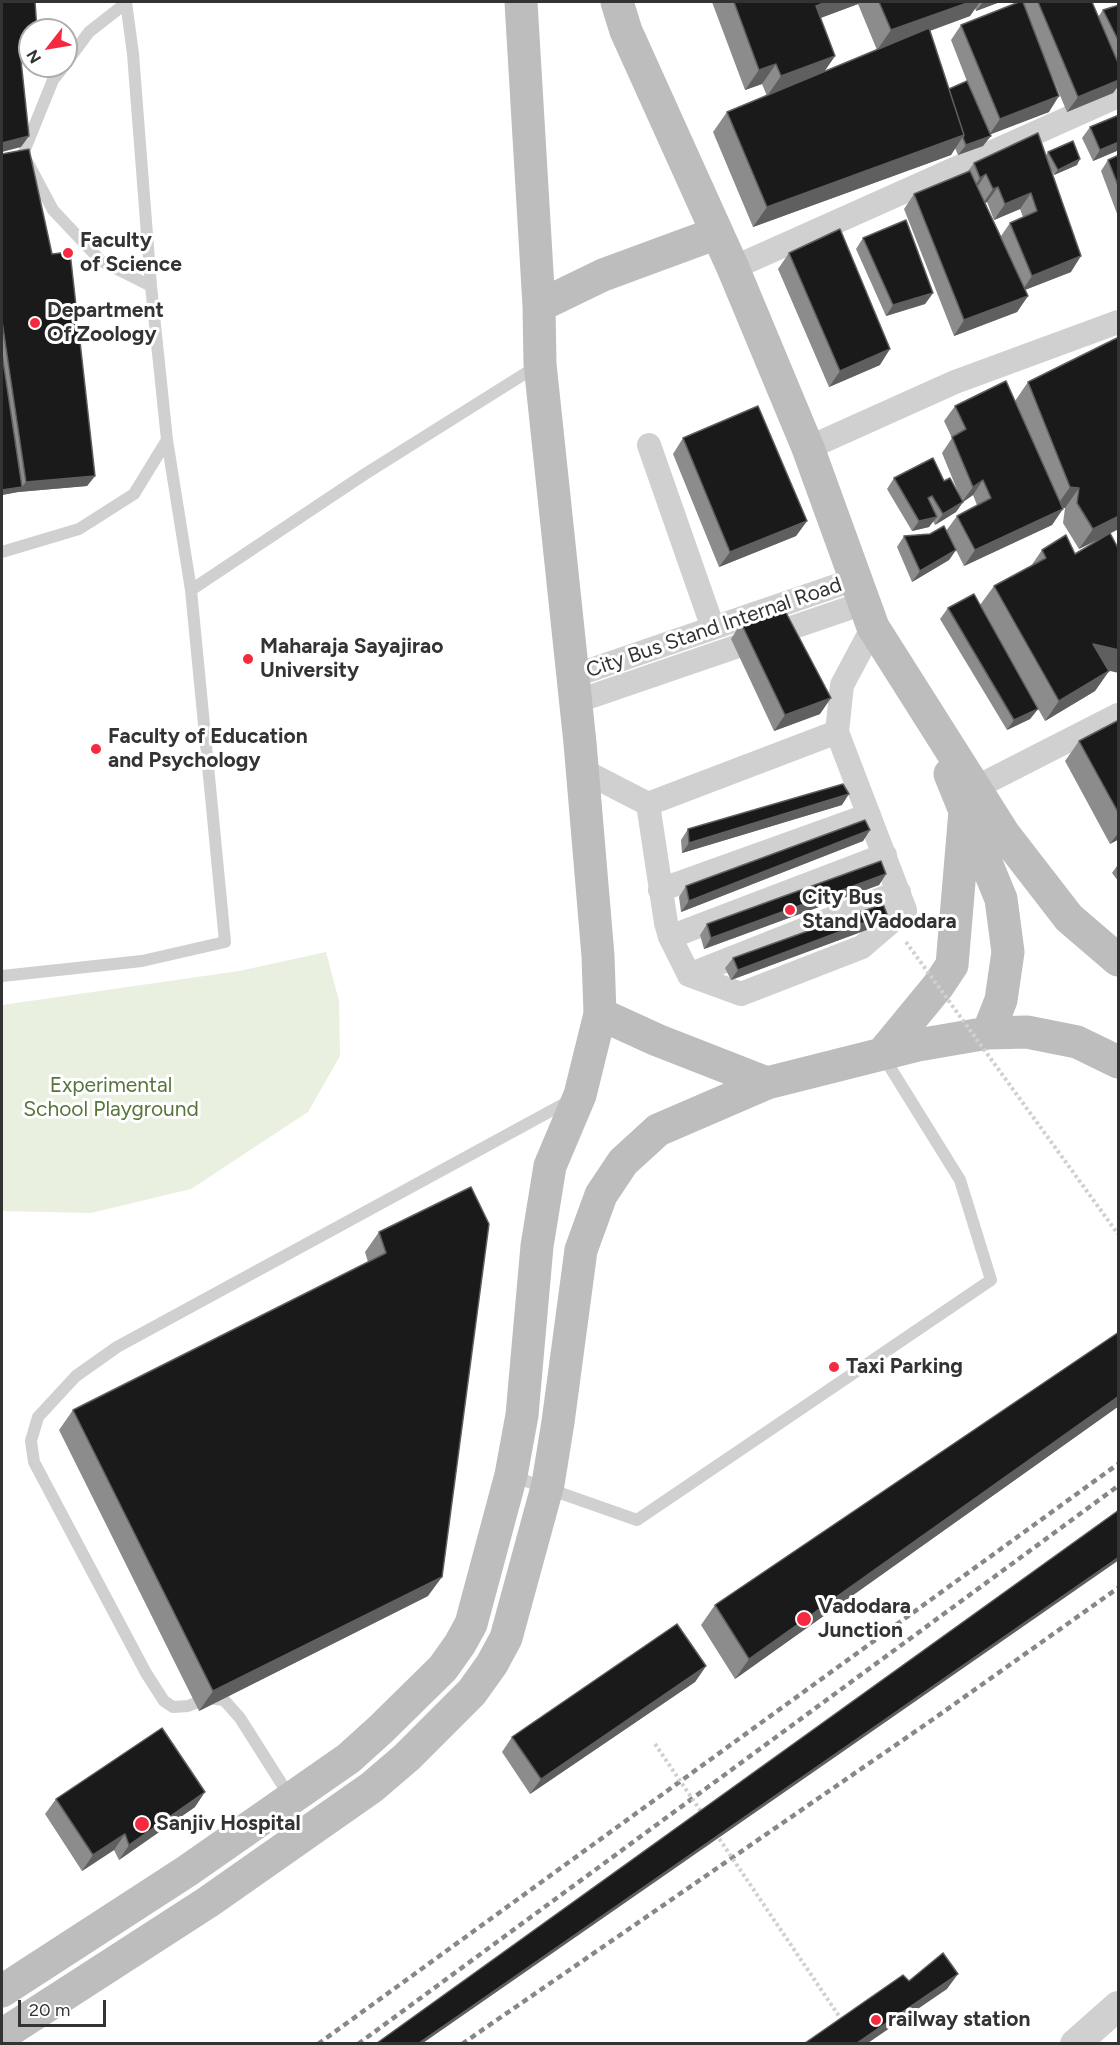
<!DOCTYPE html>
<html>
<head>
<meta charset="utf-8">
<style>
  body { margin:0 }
  #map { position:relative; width:1120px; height:2045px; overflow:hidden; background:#fff; font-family:Figtree,sans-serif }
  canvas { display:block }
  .frame { position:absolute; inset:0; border:3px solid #333; pointer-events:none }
  .north { position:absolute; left:18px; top:18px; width:60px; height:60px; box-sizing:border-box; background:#fff; border:2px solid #adadad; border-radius:50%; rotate:239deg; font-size:16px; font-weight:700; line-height:24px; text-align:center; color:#333 }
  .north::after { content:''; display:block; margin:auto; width:21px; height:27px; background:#f5293f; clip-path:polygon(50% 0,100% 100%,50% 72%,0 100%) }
  .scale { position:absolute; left:18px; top:2000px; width:88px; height:27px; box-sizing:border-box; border:3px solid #333; border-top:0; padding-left:8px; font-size:18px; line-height:21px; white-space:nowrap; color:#333; -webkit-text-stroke:4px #fff; paint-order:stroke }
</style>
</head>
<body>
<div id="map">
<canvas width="1120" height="2045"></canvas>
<div class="frame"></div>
<div class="north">N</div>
<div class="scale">20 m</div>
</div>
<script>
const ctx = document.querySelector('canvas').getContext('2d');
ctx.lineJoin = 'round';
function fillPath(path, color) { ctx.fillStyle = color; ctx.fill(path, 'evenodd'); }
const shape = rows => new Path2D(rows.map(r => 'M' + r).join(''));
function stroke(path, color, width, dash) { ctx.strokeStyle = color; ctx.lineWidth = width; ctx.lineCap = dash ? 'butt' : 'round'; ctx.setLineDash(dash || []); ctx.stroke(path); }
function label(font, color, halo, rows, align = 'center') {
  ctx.font = font + ' Figtree,sans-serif'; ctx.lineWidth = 6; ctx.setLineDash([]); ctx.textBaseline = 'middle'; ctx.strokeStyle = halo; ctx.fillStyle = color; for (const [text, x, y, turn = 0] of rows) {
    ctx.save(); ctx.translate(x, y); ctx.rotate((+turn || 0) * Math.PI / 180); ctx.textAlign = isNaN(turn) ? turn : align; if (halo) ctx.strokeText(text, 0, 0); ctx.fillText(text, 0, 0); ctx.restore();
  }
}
fillPath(shape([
  [326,952,339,1001,340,1056,308,1112,191,1189,91,1213,2,1211,2,1005,239,971]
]), '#e9f0e0');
stroke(shape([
  [66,63,89,32,126,3],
  [23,154,53,80,64,66],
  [28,163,53,210,101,261,151,286],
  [2,552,79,529,134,494,167,440],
  [191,590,365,474,537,366],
  [2,976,142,961,225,942,191,590,167,440,151,286,133,54,126,2],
  [512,1476,637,1520,991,1280,960,1180,883,1056],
  [290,1797,240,1718,224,1700,208,1698,188,1706,173,1707,164,1701,146,1673,34,1462,31,1441,38,1417,76,1376,117,1347,571,1100]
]), '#d0d0d0', 12);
stroke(shape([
  [733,268,1118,96],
  [649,445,713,628],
  [808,448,955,382,1118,322],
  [573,676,856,579],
  [575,702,864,603],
  [582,770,648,804,666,923,670,937,689,975,741,994,862,947,905,910,837,732,842,685,873,627],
  [975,788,1118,715],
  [648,804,837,732],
  [660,890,869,815],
  [670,937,885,855],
  [689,975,899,892]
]), '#d0d0d0', 24);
stroke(shape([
  [1075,2044,1118,2006]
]), '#d0d0d0', 30);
stroke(shape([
  [617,2,626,31,733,268,808,448,873,627,1004,834,1069,918,1118,960],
  [539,306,603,275,717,233],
  [967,816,1001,899,1008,952,1001,1000,988,1033],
  [600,1014,657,1040,767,1083,918,1045,988,1033,1027,1032,1077,1042,1118,1062],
  [882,1054,938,986,952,965,965,811,950,774],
  [2,1991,187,1871,349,1758,381,1729,443,1668,460,1644,471,1624,511,1475,522,1415,537,1246,550,1166,580,1095,600,1014,598,956,580,743,540,364,539,306,521,2],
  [2,2035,208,1902,372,1787,407,1757,472,1692,492,1664,506,1638,548,1484,558,1422,581,1250,601,1195,623,1162,658,1130,767,1083]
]), '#bdbdbd', 33);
stroke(shape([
  [318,2044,1118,1464],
  [358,2044,1118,1486],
  [462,2044,932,1720,1118,1588]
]), '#888', 4.5, [6, 4.5]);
stroke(shape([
  [906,942,1118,1234],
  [655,1744,702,1813],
  [716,1834,843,2022]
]), '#d0d0d0', 4, [3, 3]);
fillPath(shape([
  [712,2,1000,2,976,11,975,8,970,16,930,31,949,89,970,89,951,40,961,25,1019,2,1092,2,1098,17,1103,10,1119,5,1119,85,1113,93,1067,112,1048,67,1049,112,990,134,983,146,958,155,955,148,951,155,753,227,713,132,727,112,767,96,762,84,745,90],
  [858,4,877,50,824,72,835,56,820,18],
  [1119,115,1119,150,1093,161,1082,138,1090,127],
  [1048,152,1077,165,1054,175,1051,169,1071,272,1025,290,1028,296,1017,312,954,336,904,209,914,194,968,171,974,163,1046,155],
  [987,202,994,220,1020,209,1023,217,1010,223,1001,236,985,203],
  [2,154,95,476,87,486,18,492,2,495],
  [1119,155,1119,219,1101,171,1108,160],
  [863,238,933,293,925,304,886,316,856,249],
  [789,253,880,365,829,387,778,269],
  [1028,382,1110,533,1109,671,1095,691,1045,721,1009,657,1038,709,1030,719,1007,730,940,619,948,608,980,605,994,586,1031,566,1042,550,1075,554,1107,535,1079,549,1063,523,1065,508,1062,508,1052,525,964,566,956,550,949,560,912,582,897,547,904,536,930,534,946,531,957,516,977,505,973,495,963,502,956,512,935,525,933,521,929,527,912,531,887,489,894,478,944,481,958,492,942,453,952,438,944,421,955,406,1015,401],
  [683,438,807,521,796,536,719,567,673,454],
  [741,623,820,714,774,731,731,639],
  [1119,720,1119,839,1110,844,1065,761,1079,741],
  [842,805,682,853,681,840,688,829],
  [870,830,863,841,681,912,679,897,686,886],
  [1119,863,1119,882,1112,873],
  [886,874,879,885,704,949,700,935,707,924],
  [887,914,880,925,731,980,725,968,733,958],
  [471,1187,428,1596,199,1711,59,1430,73,1410,368,1262,365,1252,379,1232],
  [1119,1332,1119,1406,735,1679,701,1625,715,1605],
  [706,1666,695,1682,530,1794,502,1752,512,1737],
  [56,1799,195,1807,119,1860,114,1850,82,1871,45,1814]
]), '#8c8c8c');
fillPath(shape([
  [826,2,860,2,858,4,802,25,816,6],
  [970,2,980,2,970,16,877,50,891,30],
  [983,2,1000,2,976,11],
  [30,49,30,59,13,61,20,51],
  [835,56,821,76,767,96,781,76],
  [776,64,762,84,745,90,759,70],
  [1119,80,1119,85,1113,93,1067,112,1078,97],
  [1059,96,1049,112,989,135,1000,119],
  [964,135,951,155,753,227,767,207],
  [29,136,21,147,2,152,2,143],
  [991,136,983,146,958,155,966,145],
  [1119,142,1119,150,1093,161,1100,150],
  [1080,159,1077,165,1054,175,1058,170],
  [986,174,975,190,970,193,980,178],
  [998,187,987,202,982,205,993,189],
  [1031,193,1020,209,994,220,1005,204],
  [1081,256,1071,272,1022,291,1032,276],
  [933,293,925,304,886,316,893,305],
  [1028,296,1017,312,954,336,964,320],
  [890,349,880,365,829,387,840,371],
  [95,476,87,486,18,492,2,495,2,490,22,487,26,482],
  [983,480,973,495,963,502,956,512,935,525,943,514,962,502,973,487],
  [1070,487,1079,488,1065,508,1056,507],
  [1063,509,1052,525,964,566,975,550],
  [1119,516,1119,529,1079,549,1093,529],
  [937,517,929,527,912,531,919,521],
  [807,521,796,536,719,567,730,552],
  [956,550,949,560,912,582,920,571],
  [1093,644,1119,650,1119,673,1079,664],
  [1109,671,1095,691,1045,721,1059,701],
  [831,698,820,714,774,731,785,715],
  [1038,709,1030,719,1007,730,1014,720],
  [849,794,842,805,682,853,689,843],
  [870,830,863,841,681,912,689,901],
  [1119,832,1119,839,1110,844],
  [886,874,879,885,704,949,711,938],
  [887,914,880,925,731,980,738,970],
  [1119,1396,1119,1406,735,1679,749,1659],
  [1119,1557,1119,1560,423,2043,419,2043],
  [442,1577,428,1596,199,1711,213,1691],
  [706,1666,695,1682,530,1794,541,1779],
  [205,1792,195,1807,119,1860,129,1845],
  [125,1834,114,1850,82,1871,93,1855],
  [958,1974,947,1989,868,2043,857,2043]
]), '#5f5f5f');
const building = shape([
  [2,2,35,2,37,30,30,30,30,49,20,51,29,136,2,143,2,2],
  [734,2,826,2,816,6,835,56,781,76,776,64,759,70,734,2],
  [879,2,970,2,891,30,879,2],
  [1019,2,1023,2,1059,96,1000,119,961,25,1019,2],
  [1038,2,1092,2,1119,65,1119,80,1078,97,1038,2],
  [1119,5,1119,42,1103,10,1119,5],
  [929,28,964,135,767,207,727,112,929,28],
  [967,81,991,136,966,145,963,138,964,135,949,89,967,81],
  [1119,115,1119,142,1100,150,1090,127,1119,115],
  [1038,133,1081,256,1032,276,1010,223,1037,211,1031,193,1005,204,998,187,993,189,986,174,980,178,974,163,1038,133],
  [1073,141,1080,159,1058,170,1048,152,1073,141],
  [29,149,52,254,70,252,95,476,26,482,2,321,2,154,29,149],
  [1119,155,1119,188,1108,160,1119,155],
  [970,171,1028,296,964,320,914,194,970,171],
  [906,220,933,293,893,305,863,238,906,220],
  [840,229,890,349,840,371,789,253,840,229],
  [1119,337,1119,516,1093,529,1077,503,1079,488,1070,487,1028,382,1119,337],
  [2,354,22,487,2,490,2,354],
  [1006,381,1063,509,975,550,957,516,991,498,983,480,973,487,952,437,966,429,955,406,1006,381],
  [758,406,807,521,730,552,683,438,758,406],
  [933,458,944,481,950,478,963,502,943,514,932,496,928,498,937,517,919,521,894,478,933,458],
  [944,526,956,550,920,571,904,536,930,534,944,526],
  [1110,533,1119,550,1119,650,1093,644,1109,671,1059,701,994,586,1046,558,1042,550,1066,535,1075,554,1110,533],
  [974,594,1038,709,1014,720,948,608,974,594],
  [782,605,831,698,785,715,741,623,782,605],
  [1119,720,1119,814,1079,741,1119,720],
  [843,784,849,794,689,843,688,829,843,784],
  [865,820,870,830,689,901,686,886,865,820],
  [881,861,886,874,711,938,707,924,881,861],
  [883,904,887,914,738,970,733,958,883,904],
  [471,1187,489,1224,442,1577,213,1691,73,1410,386,1253,379,1232,471,1187],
  [1119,1332,1119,1396,749,1659,715,1605,1119,1332],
  [1119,1510,1119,1557,419,2043,377,2043,1119,1510],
  [677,1624,706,1666,541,1779,512,1737,677,1624],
  [162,1728,205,1792,129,1845,125,1834,93,1855,56,1799,162,1728],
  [943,1953,958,1974,857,2043,805,2043,903,1975,909,1981,943,1953]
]);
fillPath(building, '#1a1a1a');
stroke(building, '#5f5f5f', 1.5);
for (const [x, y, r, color] of [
  [68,253,6,"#f5293f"],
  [35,323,6,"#f5293f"],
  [248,659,6,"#f5293f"],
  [96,749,6,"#f5293f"],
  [790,910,6,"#f5293f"],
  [834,1367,6,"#f5293f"],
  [804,1619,8,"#f5293f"],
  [142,1824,8,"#f5293f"],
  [876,2020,6,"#f5293f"]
]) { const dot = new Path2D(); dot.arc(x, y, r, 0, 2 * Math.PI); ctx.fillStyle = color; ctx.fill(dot); stroke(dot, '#fff', 2); }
label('bold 21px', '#333', '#fff', [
  ["Faculty",80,241],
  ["of Science",80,265],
  ["Department",47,311],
  ["Of Zoology",47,335],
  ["Maharaja Sayajirao",260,647],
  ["University",260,671],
  ["Faculty of Education",108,737],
  ["and Psychology",108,761],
  ["City Bus",802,898],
  ["Stand Vadodara",802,922],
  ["Taxi Parking",846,1367],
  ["Vadodara",818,1607],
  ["Junction",818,1631],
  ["Sanjiv Hospital",156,1824],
  ["railway station",888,2020]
], 'left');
label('21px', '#333', '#fff', [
  ["City Bus Stand Internal Road",714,628,-19]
]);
label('21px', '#57743a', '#fff', [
  ["Experimental",111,1086],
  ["School Playground",111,1110]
]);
</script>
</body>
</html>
